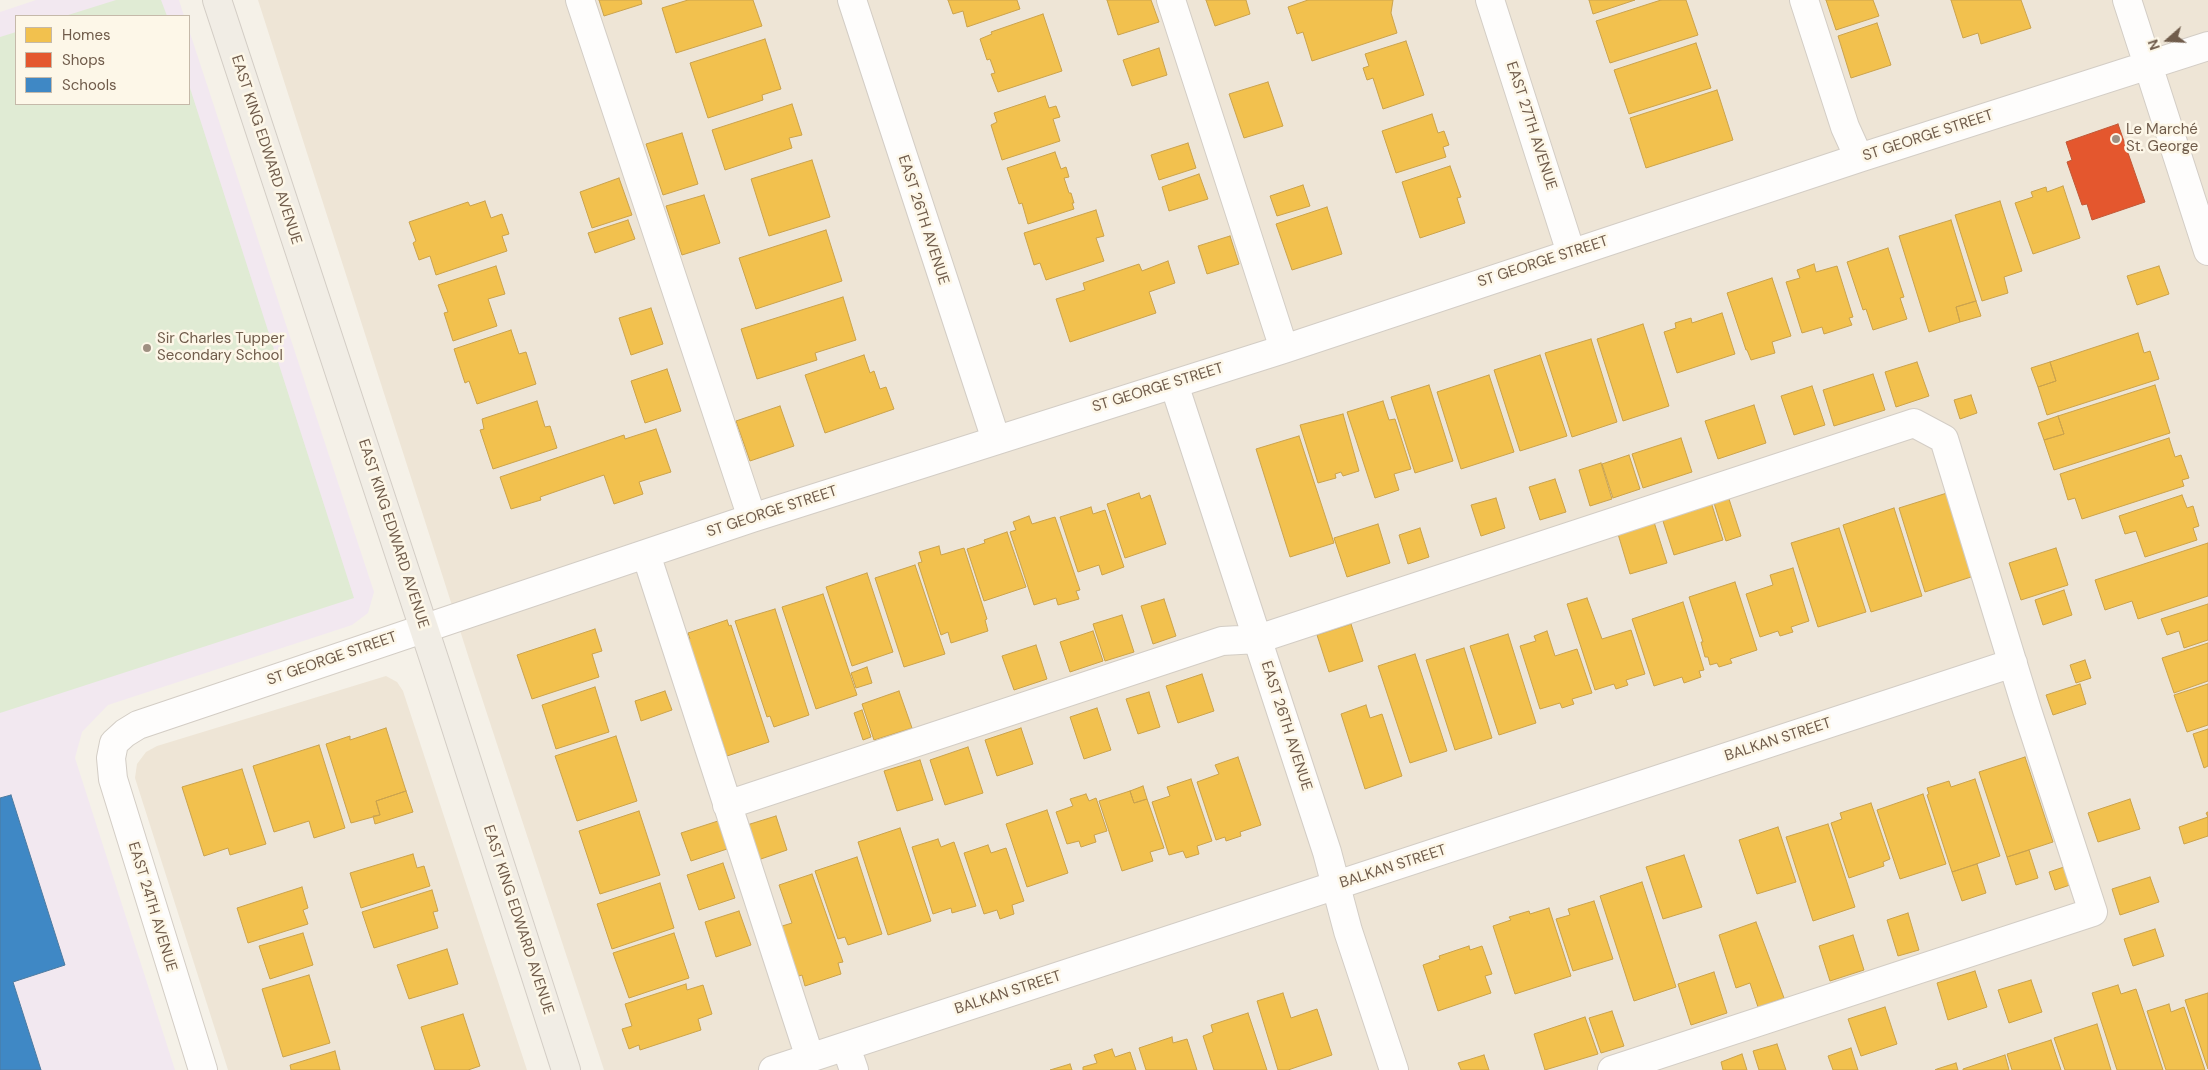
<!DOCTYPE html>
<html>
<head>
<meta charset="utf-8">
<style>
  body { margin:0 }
  #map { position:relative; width:2208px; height:1070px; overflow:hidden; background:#f5f1e8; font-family:"DM Sans",sans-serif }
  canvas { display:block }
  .legend { position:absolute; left:15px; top:15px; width:175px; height:90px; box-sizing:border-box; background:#fdf7e8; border:1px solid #c5b9a9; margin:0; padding:6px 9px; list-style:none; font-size:15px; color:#705c4b }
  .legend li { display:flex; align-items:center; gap:10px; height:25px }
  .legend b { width:25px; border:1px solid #c5b9a9 }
  .north { position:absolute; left:2143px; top:15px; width:50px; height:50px; -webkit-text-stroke:4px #fdf7e8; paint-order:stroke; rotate:251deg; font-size:14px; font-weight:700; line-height:20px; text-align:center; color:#705c4b }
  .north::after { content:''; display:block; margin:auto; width:18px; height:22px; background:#705c4b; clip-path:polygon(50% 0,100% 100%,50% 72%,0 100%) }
</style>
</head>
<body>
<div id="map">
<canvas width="2208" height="1070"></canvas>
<ul class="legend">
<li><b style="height:14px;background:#f2c14e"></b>Homes</li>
<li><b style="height:14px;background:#e4572e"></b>Shops</li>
<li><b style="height:14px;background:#3f88c5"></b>Schools</li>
</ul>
<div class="north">N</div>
</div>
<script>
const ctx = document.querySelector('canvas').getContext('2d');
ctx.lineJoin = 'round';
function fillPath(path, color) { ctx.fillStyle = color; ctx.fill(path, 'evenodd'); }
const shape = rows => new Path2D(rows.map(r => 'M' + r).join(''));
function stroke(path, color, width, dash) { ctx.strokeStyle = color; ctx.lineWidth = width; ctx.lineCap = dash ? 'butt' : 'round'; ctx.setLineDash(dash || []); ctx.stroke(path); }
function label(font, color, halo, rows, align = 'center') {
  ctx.font = font + ' "DM Sans",sans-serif'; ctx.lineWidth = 5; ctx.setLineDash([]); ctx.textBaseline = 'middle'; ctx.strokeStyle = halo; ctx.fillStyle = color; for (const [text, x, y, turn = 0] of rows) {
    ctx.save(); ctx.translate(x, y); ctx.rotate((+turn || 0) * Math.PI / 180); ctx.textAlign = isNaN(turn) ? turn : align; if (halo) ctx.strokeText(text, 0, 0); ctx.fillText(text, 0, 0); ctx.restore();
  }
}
fillPath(shape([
  [258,0,2208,0,2208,1070,604,1070,473,671],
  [386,676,397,682,403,691,527,1070,228,1070,135,778,137,764,146,752,157,746]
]), '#eee5d6');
fillPath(shape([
  [36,0,179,0,184,16,16,16,16,104,189,104,189,30,374,592,368,613,352,625,108,705,82,732,75,758,175,1070,0,1070,0,12]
]), '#f2e8f0');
fillPath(shape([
  [116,0,161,0,167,16,65,16],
  [16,32,16,104,189,104,189,85,354,598,0,713,0,37]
]), '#e0ebd4');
const homes = shape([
  [599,0,641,0,642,4,604,16,599,0],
  [688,0,753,0,762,26,676,53,662,8,688,0],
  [948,0,1017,0,1020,9,967,27,963,11,953,14,948,0],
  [1107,0,1151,0,1159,22,1118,35,1107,0],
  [1206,0,1246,0,1250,14,1215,26,1206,0],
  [1308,0,1393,0,1391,13,1397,33,1312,61,1303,32,1297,34,1288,7,1308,0],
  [1589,0,1635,0,1593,14,1589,0],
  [1661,0,1686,0,1698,35,1610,63,1596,21,1661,0],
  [1826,0,1873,0,1879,16,1836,30,1826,0],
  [1951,0,2021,0,2031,28,1981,44,1978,33,1963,38,1951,0],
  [1043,14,1062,71,998,92,991,74,995,73,990,59,987,60,980,39,992,34,991,32,1043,14],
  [1877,23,1891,65,1851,78,1838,36,1877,23],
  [765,39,781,89,762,95,763,100,708,118,690,63,765,39],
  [1406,41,1424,95,1383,109,1373,78,1367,80,1363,68,1369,66,1365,54,1406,41],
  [1696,43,1711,88,1629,114,1614,70,1696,43],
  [1159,48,1167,75,1132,86,1123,60,1159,48],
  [1268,82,1283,126,1244,138,1229,94,1268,82],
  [1717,90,1733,140,1646,168,1630,118,1717,90],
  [1045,96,1049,108,1056,106,1060,117,1053,119,1060,141,1002,160,991,125,997,122,994,113,1045,96],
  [792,104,802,135,789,138,792,148,725,170,712,130,792,104],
  [1432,114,1438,133,1444,131,1449,145,1443,147,1446,157,1396,173,1382,131,1432,114],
  [682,133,698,184,663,195,646,144,682,133],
  [1188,143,1196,168,1159,180,1151,155,1188,143],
  [1055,152,1061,169,1066,167,1069,177,1064,178,1069,193,1071,193,1074,203,1072,203,1074,209,1028,224,1022,203,1019,204,1007,168,1055,152],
  [812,160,830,217,769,236,751,179,812,160],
  [1450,166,1461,197,1457,198,1465,223,1420,238,1402,182,1450,166],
  [1199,174,1208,199,1169,211,1162,187,1199,174],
  [619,178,632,215,592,228,580,192,619,178],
  [1303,185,1310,206,1277,216,1270,196,1303,185],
  [2063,186,2080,238,2033,254,2015,203,2033,197,2031,192,2046,187,2047,192,2063,186],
  [704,195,720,243,682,255,666,206,704,195],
  [485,201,491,218,502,214,509,234,502,236,507,251,436,275,430,256,419,260,413,243,416,241,409,222,468,202,470,206,485,201],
  [2000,201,2022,271,2004,277,2008,293,1982,301,1955,215,2000,201],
  [1327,207,1342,254,1292,270,1276,224,1327,207],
  [1096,210,1104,236,1096,238,1104,261,1046,280,1040,263,1034,265,1024,233,1096,210],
  [628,220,635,239,595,253,588,233,628,220],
  [1951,220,1976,301,1956,307,1960,322,1929,332,1899,236,1951,220],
  [826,230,842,281,756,309,739,258,826,230],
  [1230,236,1239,264,1207,274,1198,246,1230,236],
  [1888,248,1904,297,1900,298,1907,319,1873,330,1866,309,1863,310,1847,262,1888,248],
  [1168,261,1175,283,1149,292,1156,313,1070,342,1056,299,1085,290,1083,283,1139,264,1142,271,1168,261],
  [1814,264,1816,272,1837,266,1853,317,1849,318,1852,325,1824,334,1822,327,1802,333,1786,282,1800,278,1797,270,1814,264],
  [496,266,505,294,488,299,497,326,453,341,444,313,448,312,438,285,496,266],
  [2159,266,2169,294,2137,305,2127,276,2159,266],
  [1772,278,1791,336,1772,342,1775,353,1751,360,1747,350,1746,350,1727,293,1772,278],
  [843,297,856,340,815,353,817,360,757,379,741,329,843,297],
  [1976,301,1981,316,1960,322,1956,307,1976,301],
  [651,308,663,344,631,355,619,318,651,308],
  [1722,313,1735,354,1677,373,1664,332,1676,328,1675,323,1691,318,1692,323,1722,313],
  [1643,324,1669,406,1623,421,1597,339,1643,324],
  [511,330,519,354,526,352,536,384,477,404,469,381,465,383,454,349,511,330],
  [2138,333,2144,353,2150,351,2159,379,2047,415,2038,387,2056,381,2050,362,2138,333],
  [1591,339,1617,422,1572,437,1545,353,1591,339],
  [864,355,870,373,874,371,880,389,886,387,894,409,825,433,805,375,864,355],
  [1540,355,1567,436,1520,451,1494,370,1540,355],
  [1917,362,1929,396,1896,407,1885,372,1917,362],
  [2050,362,2056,381,2038,387,2031,368,2050,362],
  [667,369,681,411,645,423,631,381,667,369],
  [1873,374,1885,410,1834,426,1823,390,1873,374],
  [1489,375,1514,452,1461,469,1437,392,1489,375],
  [1429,385,1453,461,1415,473,1391,397,1429,385],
  [2155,385,2170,433,2054,470,2044,440,2064,434,2058,416,2155,385],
  [1812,386,1825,425,1794,435,1781,396,1812,386],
  [1971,395,1977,413,1960,419,1954,400,1971,395],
  [537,401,545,427,550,426,557,448,493,469,480,430,484,429,482,419,537,401],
  [1383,401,1389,420,1395,419,1411,469,1394,474,1399,490,1375,498,1347,412,1383,401],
  [1754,405,1766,443,1718,459,1705,421,1754,405],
  [780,406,794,446,750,461,736,421,780,406],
  [1343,414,1359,471,1343,476,1341,472,1335,474,1336,478,1318,483,1300,425,1343,414],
  [2058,416,2064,434,2044,440,2038,423,2058,416],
  [656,429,671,472,639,482,643,494,614,504,604,475,540,497,541,500,511,509,500,477,624,435,625,439,656,429],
  [1299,436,1334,543,1290,557,1256,449,1299,436],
  [1681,438,1692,472,1643,488,1632,454,1681,438],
  [2169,438,2175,457,2181,455,2189,478,2182,480,2184,486,2082,519,2075,498,2068,500,2060,474,2169,438],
  [1629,455,1640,489,1613,498,1602,464,1629,455],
  [1601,463,1612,499,1590,506,1579,470,1601,463],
  [1555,479,1566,512,1540,520,1529,487,1555,479],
  [1139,493,1141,499,1150,495,1166,544,1125,558,1107,504,1139,493],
  [1947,493,1974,576,1925,592,1899,508,1947,493],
  [2182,495,2187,508,2193,506,2199,526,2193,528,2197,540,2145,557,2136,531,2125,534,2119,516,2182,495],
  [1496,498,1505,528,1481,536,1471,505,1496,498],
  [1729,499,1741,536,1726,541,1714,503,1729,499],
  [1711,502,1723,540,1674,555,1662,518,1711,502],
  [1091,507,1093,514,1105,510,1124,567,1102,575,1099,565,1078,572,1060,517,1091,507],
  [1894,508,1922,596,1871,612,1843,525,1894,508],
  [1029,516,1032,524,1055,517,1080,590,1076,591,1079,599,1058,605,1056,598,1034,605,1010,532,1016,530,1013,522,1029,516],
  [1654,522,1667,563,1630,574,1618,534,1654,522],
  [1378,524,1390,563,1347,577,1334,538,1378,524],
  [1420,528,1429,557,1408,564,1399,535,1420,528],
  [1839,528,1866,612,1818,627,1791,543,1839,528],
  [1007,532,1026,587,984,601,967,549,985,543,984,540,1007,532],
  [2208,543,2208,596,2138,619,2132,601,2105,610,2095,580,2208,543],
  [939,546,941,555,964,548,987,619,985,620,988,631,951,643,948,632,941,635,918,563,922,562,919,552,939,546],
  [2056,548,2068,585,2021,600,2009,563,2056,548],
  [915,565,945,654,904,667,875,578,915,565],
  [1793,568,1809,621,1791,627,1793,632,1780,636,1778,631,1760,637,1746,594,1773,585,1770,575,1793,568],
  [867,573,893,652,852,666,826,587,867,573],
  [1735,582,1757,650,1730,659,1732,663,1719,667,1717,663,1710,665,1708,657,1705,657,1701,642,1703,642,1689,597,1735,582],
  [2064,590,2072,615,2043,625,2035,600,2064,590],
  [823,594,857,695,816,709,782,607,823,594],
  [1587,598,1602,639,1631,630,1645,674,1626,680,1628,685,1616,689,1614,684,1595,690,1567,604,1587,598],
  [1164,599,1176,636,1153,644,1141,606,1164,599],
  [1683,602,1704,670,1699,671,1701,677,1684,683,1682,677,1654,686,1632,619,1683,602],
  [2208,604,2208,640,2184,648,2179,631,2167,635,2161,619,2208,604],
  [775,609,809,715,774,727,770,716,767,717,735,621,775,609],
  [1122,615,1134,652,1105,661,1093,624,1122,615],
  [727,620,729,626,731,625,769,742,727,756,688,639,690,639,688,633,727,620],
  [1351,624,1363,661,1329,672,1317,635,1351,624],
  [595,629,602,651,592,654,599,677,532,699,517,655,595,629],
  [1093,631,1103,661,1070,672,1060,642,1093,631],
  [1547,631,1555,656,1577,649,1592,693,1572,699,1574,704,1562,708,1560,703,1540,709,1520,646,1536,641,1534,636,1547,631],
  [1508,634,1536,723,1499,735,1470,646,1508,634],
  [2208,643,2208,681,2174,693,2162,658,2208,643],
  [1036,645,1047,679,1014,690,1002,656,1036,645],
  [1464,648,1492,738,1455,750,1426,660,1464,648],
  [1415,654,1447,751,1410,763,1378,666,1415,654],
  [2085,660,2091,678,2076,683,2070,665,2085,660],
  [867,667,872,683,856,688,851,673,867,667],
  [1202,674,1214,711,1178,723,1166,686,1202,674],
  [2080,684,2086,704,2053,715,2046,695,2080,684],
  [2208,684,2208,725,2187,732,2174,695,2208,684],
  [595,687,609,732,556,749,542,705,595,687],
  [665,691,672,710,641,721,635,701,665,691],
  [899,691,912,728,874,740,862,704,899,691],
  [1149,692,1160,727,1138,734,1126,699,1149,692],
  [1366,705,1370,718,1382,714,1402,776,1365,789,1341,714,1366,705],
  [1097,708,1111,750,1084,759,1070,717,1097,708],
  [862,710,871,737,863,740,854,713,862,710],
  [386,728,406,791,376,801,380,815,351,823,326,744,350,736,350,740,386,728],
  [1021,728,1033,764,997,776,985,740,1021,728],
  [2208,729,2208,766,2204,768,2193,734,2208,729],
  [616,736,637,801,577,821,555,756,616,736],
  [319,745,345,828,314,838,309,821,274,832,253,766,319,745],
  [968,747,983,793,945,805,930,760,968,747],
  [1238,757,1261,825,1240,832,1241,836,1226,841,1225,837,1216,840,1197,782,1219,774,1215,765,1238,757],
  [2025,757,2053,842,2007,857,1979,772,2025,757],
  [920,760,933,800,897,811,884,771,920,760],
  [242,769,266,844,230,855,228,848,204,856,182,787,242,769],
  [1191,779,1212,841,1197,846,1199,854,1186,858,1183,851,1169,855,1152,802,1170,796,1167,787,1191,779],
  [1975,779,2000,856,1952,872,1927,795,1929,794,1927,788,1949,781,1951,787,1975,779],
  [1143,786,1147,799,1134,803,1130,791,1143,786],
  [406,791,413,812,375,824,373,816,380,815,376,801,406,791],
  [1130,791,1134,803,1147,799,1164,848,1150,852,1153,861,1122,871,1099,801,1130,791],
  [1086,794,1089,801,1096,798,1107,831,1094,835,1096,842,1081,847,1079,841,1067,844,1056,812,1073,806,1070,799,1086,794],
  [1923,794,1946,864,1900,879,1877,810,1923,794],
  [2130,799,2140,829,2098,842,2088,813,2130,799],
  [1871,803,1890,859,1883,862,1884,866,1849,878,1831,823,1842,819,1840,813,1871,803],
  [1047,810,1068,873,1027,887,1006,824,1047,810],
  [639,811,660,875,600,894,579,831,639,811],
  [2208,812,2208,836,2184,844,2179,827,2208,817,2206,813,2208,812],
  [776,816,787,850,758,860,747,825,776,816],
  [718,821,727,849,691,861,681,833,718,821],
  [1828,824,1855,907,1813,921,1786,837,1828,824],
  [1778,827,1796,882,1757,894,1739,840,1778,827],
  [900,828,931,921,888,935,858,842,900,828],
  [938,839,941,847,954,842,976,906,952,913,951,908,933,914,912,847,938,839],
  [988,845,991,853,1006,848,1024,901,1012,905,1014,914,1000,919,997,910,984,914,964,853,988,845],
  [2029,850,2038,878,2016,885,2007,857,2029,850],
  [413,854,417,868,424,866,430,886,361,908,350,873,413,854],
  [1684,855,1702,907,1663,919,1646,867,1684,855],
  [857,857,882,934,848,945,845,937,838,939,815,871,857,857],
  [723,863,735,898,699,910,687,875,723,863],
  [1977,864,1986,893,1962,901,1952,872,1977,864],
  [2064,867,2070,885,2055,890,2049,872,2064,867],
  [812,874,843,962,838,963,841,974,805,986,802,975,796,977,779,927,792,923,779,885,812,874],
  [2150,877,2159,902,2120,915,2112,889,2150,877],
  [1642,882,1676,987,1634,1001,1600,896,1642,882],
  [660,883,674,928,612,949,597,904,660,883],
  [302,887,308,908,303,910,308,924,248,943,237,908,302,887],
  [432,890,438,911,433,912,438,928,374,948,362,912,432,890],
  [1594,901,1613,959,1573,971,1556,919,1570,915,1568,909,1594,901],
  [1549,908,1571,976,1515,994,1493,926,1511,920,1509,917,1529,911,1530,914,1549,908],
  [739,911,751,945,716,957,705,922,739,911],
  [1908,913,1919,950,1898,956,1887,920,1908,913],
  [1756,922,1784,998,1758,1007,1750,983,1736,988,1719,935,1756,922],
  [2155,929,2164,956,2133,966,2124,939,2155,929],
  [303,933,313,965,270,979,259,946,303,933],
  [674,933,689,978,629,998,613,953,674,933],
  [1853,935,1864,970,1830,981,1819,946,1853,935],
  [1469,946,1470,950,1482,946,1492,974,1485,976,1491,993,1438,1011,1423,965,1440,959,1439,956,1469,946],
  [447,949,458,984,409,999,397,965,447,949],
  [1975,971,1987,1007,1948,1020,1937,983,1975,971],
  [1714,972,1727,1013,1691,1025,1678,984,1714,972],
  [309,975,330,1043,283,1057,262,989,309,975],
  [2031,980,2042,1012,2009,1023,1998,990,2031,980],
  [686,984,687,990,703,985,712,1014,698,1019,701,1030,640,1050,639,1045,629,1049,622,1029,632,1026,625,1004,686,984],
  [2118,985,2121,994,2136,989,2163,1070,2117,1070,2092,993,2118,985],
  [1283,993,1291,1018,1317,1009,1332,1055,1288,1070,1278,1070,1257,1001,1283,993],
  [2208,993,2208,1069,2185,1000,2208,993],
  [2169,1004,2171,1012,2184,1007,2205,1070,2166,1070,2147,1011,2169,1004],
  [1885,1007,1897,1044,1861,1056,1848,1019,1885,1007],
  [1612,1011,1624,1046,1601,1053,1589,1018,1612,1011],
  [1248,1013,1267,1070,1214,1070,1203,1036,1213,1032,1211,1025,1248,1013],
  [463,1014,480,1066,468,1070,435,1070,421,1027,463,1014],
  [1585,1017,1598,1054,1545,1070,1534,1034,1585,1017],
  [2097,1024,2111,1070,2065,1070,2054,1038,2097,1024],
  [1172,1037,1173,1043,1187,1039,1197,1070,1146,1070,1139,1048,1172,1037],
  [2051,1040,2061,1070,2012,1070,2007,1054,2051,1040],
  [1777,1044,1786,1070,1759,1070,1753,1051,1777,1044],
  [1851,1048,1858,1070,1833,1070,1828,1056,1851,1048],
  [1112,1049,1115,1057,1130,1052,1136,1070,1083,1070,1083,1067,1097,1063,1094,1055,1112,1049],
  [335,1051,340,1070,291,1070,290,1065,335,1051],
  [1742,1054,1747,1070,1723,1070,1721,1062,1742,1054],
  [1484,1055,1489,1070,1461,1070,1458,1063,1484,1055],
  [2005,1055,2009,1070,1963,1070,1963,1069,2005,1055],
  [1956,1063,1958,1070,1935,1070,1937,1069,1956,1063],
  [1070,1064,1072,1070,1050,1070,1070,1064]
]);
fillPath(homes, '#f2c14e');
stroke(homes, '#cba34d', 1);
const shops = shape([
  [2118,124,2145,202,2092,220,2087,204,2082,205,2067,162,2072,160,2066,142,2118,124]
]);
fillPath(shops, '#e4572e');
stroke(shops, '#c15837', 1);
const schools = shape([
  [11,795,65,965,13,982,41,1070,0,1070,0,798,11,795]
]);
fillPath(schools, '#3f88c5');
stroke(schools, '#4e7ba0', 1);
const minor = shape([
  [580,0,752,518],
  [852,0,996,440],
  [1171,0,1284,349],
  [1490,0,1571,253],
  [1804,0,1845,127,1859,158],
  [2127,0,2208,251],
  [1174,384,1327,852,1348,931,1394,1070],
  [646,554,810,1058],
  [727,805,1222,641,1258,639,1914,423,1944,439,2027,710,2093,912,1612,1070],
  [846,1047,854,1070],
  [203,1070,113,779,111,758,114,743,125,733,138,725,752,518,1284,349,1859,158,2208,46],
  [773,1070,2013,663]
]);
const major = shape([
  [217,0,436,665,566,1070]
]);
stroke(minor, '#d3cdc5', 30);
stroke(major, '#d3cdc5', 30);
stroke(minor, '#fefdfc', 28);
stroke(major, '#f1ede5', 28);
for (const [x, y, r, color] of [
  [2116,139,5,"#9f9082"],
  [147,348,5,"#9f9082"]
]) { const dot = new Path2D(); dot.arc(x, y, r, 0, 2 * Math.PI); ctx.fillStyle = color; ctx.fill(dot); stroke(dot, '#fdf7e8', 2); }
label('15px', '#705c4b', '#fdf7e8', [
  ["EAST 27TH AVENUE",1531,126,72],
  ["ST GEORGE STREET",1928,136,-18],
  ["EAST KING EDWARD AVENUE",266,150,72],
  ["EAST 26TH AVENUE",923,220,72],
  ["ST GEORGE STREET",1543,262,-18],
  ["ST GEORGE STREET",1158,388,-17],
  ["ST GEORGE STREET",772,512,-18],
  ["EAST KING EDWARD AVENUE",393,534,72],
  ["ST GEORGE STREET",332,659,-19],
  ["EAST 26TH AVENUE",1286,726,72],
  ["BALKAN STREET",1778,740,-18],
  ["BALKAN STREET",1393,867,-18],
  ["EAST 24TH AVENUE",152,907,73],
  ["EAST KING EDWARD AVENUE",518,920,72],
  ["BALKAN STREET",1008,993,-18]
]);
label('15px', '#705c4b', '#fdf7e8', [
  ["Le Marché",2126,130],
  ["St. George",2126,147],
  ["Sir Charles Tupper",157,339],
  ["Secondary School",157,356]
], 'left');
</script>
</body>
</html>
